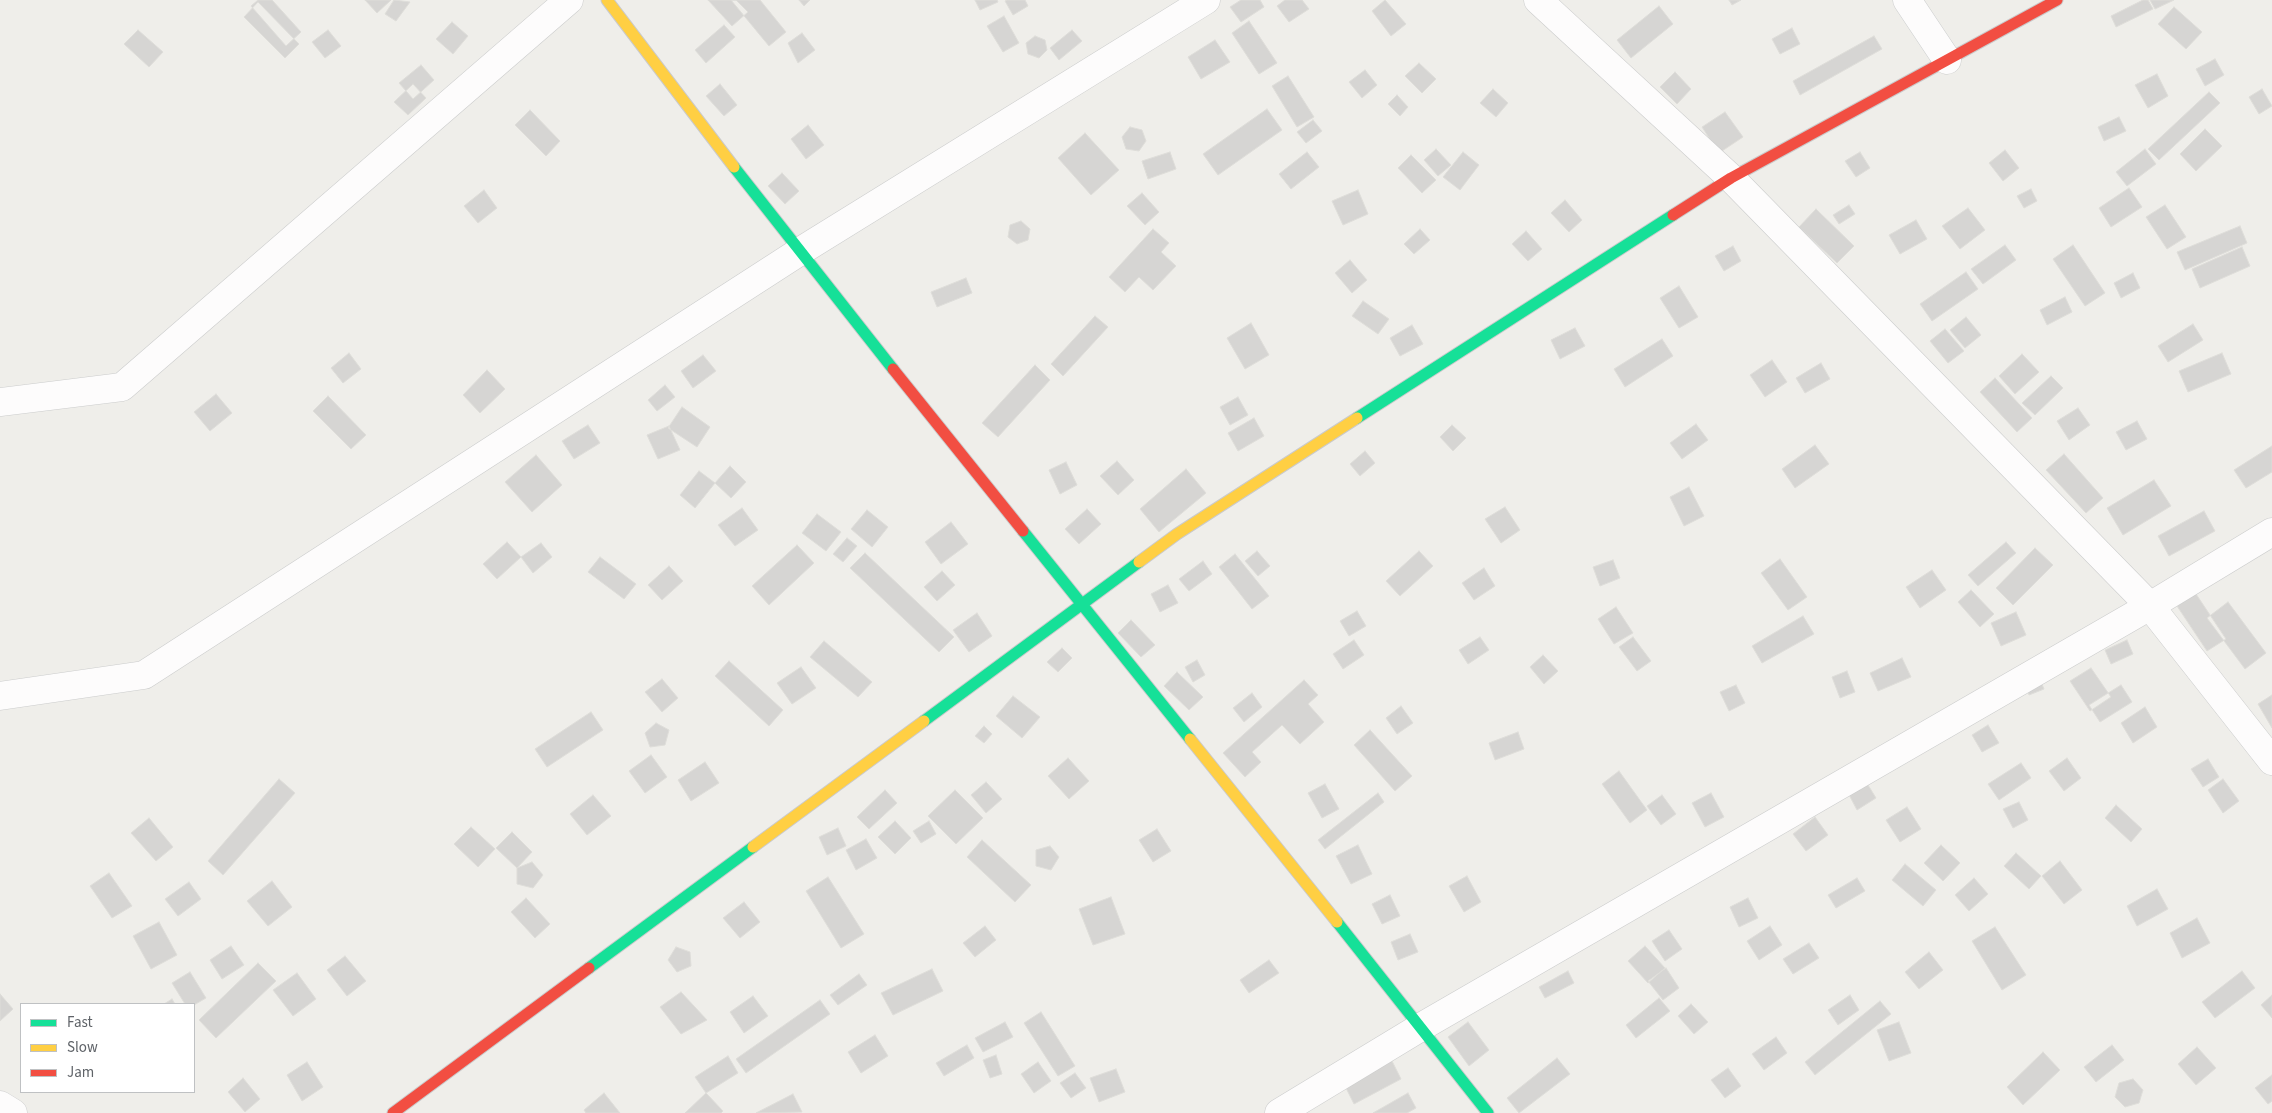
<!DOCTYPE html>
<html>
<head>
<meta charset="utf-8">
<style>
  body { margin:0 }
  #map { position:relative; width:2272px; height:1113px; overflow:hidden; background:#efeeea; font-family:"Source Sans 3",sans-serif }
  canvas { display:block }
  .legend { position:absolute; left:20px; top:1003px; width:175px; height:90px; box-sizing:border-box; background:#fff; border:1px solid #bfc1c3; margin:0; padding:6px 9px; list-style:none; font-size:15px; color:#5f6368 }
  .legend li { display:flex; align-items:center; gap:10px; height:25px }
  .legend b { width:25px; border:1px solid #bfc1c3 }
</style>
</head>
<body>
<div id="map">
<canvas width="2272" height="1113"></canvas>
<ul class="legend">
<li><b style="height:6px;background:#16e098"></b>Fast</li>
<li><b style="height:6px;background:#ffcf43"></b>Slow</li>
<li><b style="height:6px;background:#f24e42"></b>Jam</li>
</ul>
</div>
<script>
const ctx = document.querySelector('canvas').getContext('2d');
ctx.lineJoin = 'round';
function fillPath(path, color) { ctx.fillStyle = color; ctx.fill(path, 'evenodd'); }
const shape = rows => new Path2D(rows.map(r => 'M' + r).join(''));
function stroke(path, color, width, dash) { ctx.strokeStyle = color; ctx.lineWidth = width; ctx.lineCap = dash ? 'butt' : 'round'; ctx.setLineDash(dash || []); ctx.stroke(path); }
const building = shape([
  [258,0,272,0,301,32,286,46,251,6,258,0],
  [365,0,391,0,377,13,365,0],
  [394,0,410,2,396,21,385,14,394,0],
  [708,0,736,0,748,12,732,26,708,0],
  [731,0,760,0,786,32,769,46,731,0],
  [799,0,810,0,804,6,799,0],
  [975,0,997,0,998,2,980,10,975,0],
  [1007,0,1025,0,1028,6,1013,15,1005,1,1007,0],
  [1241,0,1260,0,1264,7,1241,22,1230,7,1241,0],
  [1285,0,1302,0,1309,9,1289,22,1277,6,1285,0],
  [1385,0,1406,24,1391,36,1372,11,1385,0],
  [1729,0,1741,0,1732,5,1729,0],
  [2143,0,2148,0,2153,9,2116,27,2111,16,2143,0],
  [2150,0,2174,0,2155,9,2150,0],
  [258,2,299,44,285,58,244,17,258,2],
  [1659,6,1673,24,1631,58,1617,40,1659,6],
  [2174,7,2202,32,2186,49,2158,24,2174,7],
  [1004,16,1019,43,1003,52,987,26,1004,16],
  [1249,21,1277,63,1259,74,1232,33,1249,21],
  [452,22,468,36,453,54,436,39,452,22],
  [724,25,735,37,706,63,695,50,724,25],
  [1792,28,1800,44,1780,54,1772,39,1792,28],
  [138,30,163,52,149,67,124,44,138,30],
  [328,30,341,46,325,58,312,42,328,30],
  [1072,30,1082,41,1059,60,1050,48,1072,30],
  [802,33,815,50,798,63,788,43,802,33],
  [1035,36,1045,40,1047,50,1039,58,1028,54,1026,43,1035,36],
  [1874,36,1882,49,1800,95,1793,81,1874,36],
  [1215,40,1230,62,1201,79,1188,57,1215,40],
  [2215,59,2224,75,2205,86,2196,69,2215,59],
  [1419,63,1436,79,1422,93,1405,76,1419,63],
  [421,65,434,80,413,99,399,83,421,65],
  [1365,70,1377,85,1362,98,1349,82,1365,70],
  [1675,72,1691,89,1677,104,1660,87,1675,72],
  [2157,74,2168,96,2148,108,2135,85,2157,74],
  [1288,76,1314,117,1297,127,1272,86,1288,76],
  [413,84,426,98,408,115,394,102,413,84],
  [720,84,737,105,724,116,706,96,720,84],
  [1493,89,1508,103,1496,117,1480,103,1493,89],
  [2262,89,2272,106,2259,114,2249,97,2262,89],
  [2209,92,2220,103,2159,160,2148,149,2209,92],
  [1397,95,1408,107,1400,116,1388,104,1397,95],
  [1267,109,1282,130,1218,175,1203,154,1267,109],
  [530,110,560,141,546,156,515,125,530,110],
  [1725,112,1743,137,1719,153,1702,127,1725,112],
  [2119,117,2126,131,2104,141,2098,127,2119,117],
  [1313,120,1322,131,1306,143,1297,132,1313,120],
  [808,125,824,145,806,159,791,139,808,125],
  [1130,127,1142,130,1146,141,1139,151,1126,149,1122,137,1130,127],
  [2205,129,2222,146,2196,171,2180,154,2205,129],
  [1085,133,1119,170,1091,195,1058,158,1085,133],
  [1436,149,1451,165,1438,176,1424,160,1436,149],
  [2145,149,2156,164,2127,186,2116,172,2145,149],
  [2005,150,2019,168,2003,181,1989,163,2005,150],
  [1170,152,1176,169,1148,179,1142,161,1170,152],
  [1307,152,1319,167,1291,189,1279,174,1307,152],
  [1463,152,1479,165,1460,190,1443,177,1463,152],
  [1860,152,1870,168,1856,177,1845,161,1860,152],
  [1411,155,1436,180,1422,193,1398,168,1411,155],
  [782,173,799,191,785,204,768,186,782,173],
  [2129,188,2142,207,2111,227,2099,208,2129,188],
  [2031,189,2037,201,2024,208,2017,196,2031,189],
  [484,190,497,208,478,223,464,206,484,190],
  [1358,190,1368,214,1343,225,1332,201,1358,190],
  [1142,193,1159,212,1145,225,1127,206,1142,193],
  [1565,200,1582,220,1569,232,1551,213,1565,200],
  [1849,205,1855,214,1839,224,1833,215,1849,205],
  [2165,205,2186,237,2167,249,2146,217,2165,205],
  [1968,208,1985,230,1960,249,1942,226,1968,208],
  [1816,209,1854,246,1837,263,1799,227,1816,209],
  [1916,220,1927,239,1900,254,1889,235,1916,220],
  [1021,221,1030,229,1028,240,1017,244,1008,237,1010,225,1021,221],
  [2240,226,2247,243,2185,270,2177,252,2240,226],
  [1153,229,1169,243,1161,252,1176,266,1153,290,1139,277,1125,292,1109,277,1153,229],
  [1420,229,1430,240,1414,254,1404,244,1420,229],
  [1526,231,1542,249,1528,261,1512,244,1526,231],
  [2005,245,2016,260,1983,284,1971,269,2005,245],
  [2073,245,2105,293,2085,306,2053,259,2073,245],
  [1733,246,1741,261,1724,271,1715,256,1733,246],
  [2242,247,2250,266,2200,288,2192,269,2242,247],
  [1350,260,1367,280,1352,293,1335,273,1350,260],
  [1966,272,1978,289,1932,321,1920,304,1966,272],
  [2133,273,2140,288,2121,298,2114,283,2133,273],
  [966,278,972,293,937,307,931,292,966,278],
  [1679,286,1698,317,1679,328,1660,298,1679,286],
  [2065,297,2072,312,2047,325,2040,310,2065,297],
  [1363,301,1389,319,1378,334,1352,316,1363,301],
  [1095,316,1108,327,1063,376,1051,364,1095,316],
  [1966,317,1981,335,1965,348,1950,330,1966,317],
  [1251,323,1269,355,1245,369,1227,338,1251,323],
  [2193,324,2203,340,2168,362,2158,346,2193,324],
  [1412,325,1423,344,1400,356,1390,338,1412,325],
  [1575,328,1585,346,1560,359,1551,340,1575,328],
  [1945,329,1964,351,1948,363,1930,341,1945,329],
  [1662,339,1673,356,1625,387,1614,369,1662,339],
  [349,353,361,369,343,383,331,368,349,353],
  [2222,353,2231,374,2188,392,2179,371,2222,353],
  [2022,354,2039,372,2015,394,1999,376,2022,354],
  [703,355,716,371,693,388,681,371,703,355],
  [1772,360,1787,382,1765,397,1750,375,1772,360],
  [1821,363,1830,379,1805,393,1796,378,1821,363],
  [1035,365,1050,380,998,437,982,423,1035,365],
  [487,370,505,389,480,413,463,395,487,370],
  [2051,376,2063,388,2035,415,2022,403,2051,376],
  [1995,378,2032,418,2017,432,1980,392,1995,378],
  [665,385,675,397,657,411,648,400,665,385],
  [216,394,232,413,210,431,194,412,216,394],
  [328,396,366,435,351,449,313,411,328,396],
  [1238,397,1248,415,1230,425,1220,407,1238,397],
  [682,407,710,427,697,447,668,428,682,407],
  [2078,408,2090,425,2069,440,2057,421,2078,408],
  [1254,418,1264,436,1238,451,1228,433,1254,418],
  [2137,421,2147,439,2126,450,2116,432,2137,421],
  [1696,424,1708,440,1682,459,1670,443,1696,424],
  [588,425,600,443,574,459,562,441,588,425],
  [1452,425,1466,438,1453,451,1440,437,1452,425],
  [669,426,680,450,658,459,647,435,669,426],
  [1815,445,1829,464,1795,488,1782,469,1815,445],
  [2272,446,2272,472,2246,488,2234,470,2272,446],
  [1365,451,1375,463,1360,476,1350,464,1365,451],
  [2064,454,2103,498,2086,513,2046,470,2064,454],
  [536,455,562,485,532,512,505,482,536,455],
  [1117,461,1134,480,1118,495,1100,476,1117,461],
  [1066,462,1077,485,1060,494,1049,470,1066,462],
  [730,466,746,482,731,498,715,483,730,466],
  [1186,469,1206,493,1159,532,1140,509,1186,469],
  [699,471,715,483,695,508,680,495,699,471],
  [2154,480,2171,506,2123,535,2107,508,2154,480],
  [1689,487,1704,516,1684,526,1670,497,1689,487],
  [1505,507,1520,530,1501,543,1485,519,1505,507],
  [742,508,758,530,735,546,718,525,742,508],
  [1087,509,1101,524,1079,544,1065,529,1087,509],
  [867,510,888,527,872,547,851,529,867,510],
  [2204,511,2215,531,2169,556,2158,536,2204,511],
  [817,514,841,532,826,551,802,533,817,514],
  [951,522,968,544,941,564,925,542,951,522],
  [847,538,857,546,843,562,833,554,847,538],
  [507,542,521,557,497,579,483,564,507,542],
  [2006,542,2016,553,1978,586,1968,575,2006,542],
  [541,543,552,557,533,573,521,557,541,543],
  [797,545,814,563,769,605,752,586,797,545],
  [2035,548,2053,565,2013,605,1996,588,2035,548],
  [1257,551,1270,566,1258,576,1245,561,1257,551],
  [1419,551,1433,566,1400,596,1386,581,1419,551],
  [865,553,954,637,939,652,850,568,865,553],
  [1235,554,1269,596,1252,609,1219,567,1235,554],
  [600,557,636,584,624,599,588,572,600,557],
  [1780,559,1807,597,1788,610,1761,573,1780,559],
  [1613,560,1620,578,1600,586,1593,567,1613,560],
  [1203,561,1212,574,1189,591,1179,579,1203,561],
  [669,566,683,581,662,600,648,585,669,566],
  [1484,568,1495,586,1474,600,1462,583,1484,568],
  [1932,570,1946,590,1920,608,1906,587,1932,570],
  [942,571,955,585,937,601,924,587,942,571],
  [1168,585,1178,603,1160,612,1151,594,1168,585],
  [1971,590,1994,614,1980,627,1958,602,1971,590],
  [2196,594,2226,639,2207,651,2177,606,2196,594],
  [2228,602,2266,653,2245,669,2207,618,2228,602],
  [1616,607,1633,633,1614,644,1598,619,1616,607],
  [1357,611,1366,626,1349,636,1340,621,1357,611],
  [2016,612,2026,635,2001,646,1991,623,2016,612],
  [977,613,992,636,969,652,953,630,977,613],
  [1803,616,1814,634,1762,663,1752,646,1803,616],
  [1131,620,1155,645,1141,657,1118,633,1131,620],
  [1480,637,1489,650,1468,664,1459,650,1480,637],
  [1633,637,1651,661,1637,671,1619,647,1633,637],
  [1354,640,1364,655,1343,669,1333,654,1354,640],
  [2127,640,2133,654,2111,664,2105,650,2127,640],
  [824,641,872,682,858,697,810,657,824,641],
  [1062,648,1072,658,1058,672,1047,662,1062,648],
  [1543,655,1558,671,1544,684,1530,667,1543,655],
  [1902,658,1911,677,1878,691,1870,673,1902,658],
  [1197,660,1205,675,1193,682,1185,667,1197,660],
  [729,661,783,710,769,726,715,676,729,661],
  [801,667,816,688,792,704,777,683,801,667],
  [2091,668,2111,697,2090,711,2070,681,2091,668],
  [1847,671,1855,692,1840,698,1832,677,1847,671],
  [1177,672,1203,697,1189,710,1164,686,1177,672],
  [2039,677,2044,689,2029,695,2025,683,2039,677],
  [662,679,678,698,662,712,645,692,662,679],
  [1304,680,1318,695,1308,704,1324,722,1300,744,1282,725,1252,752,1261,762,1245,777,1223,753,1304,680],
  [1736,685,1745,703,1729,711,1720,692,1736,685],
  [2121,685,2132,702,2100,722,2089,705,2121,685],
  [1252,693,1262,707,1244,722,1233,708,1252,693],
  [2272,695,2272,728,2258,704,2272,695],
  [1013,696,1040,717,1022,738,996,716,1013,696],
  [1401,706,1413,723,1397,734,1386,718,1401,706],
  [2145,707,2157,727,2133,743,2121,723,2145,707],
  [591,712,603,730,547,767,535,749,591,712],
  [656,723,669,730,665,745,650,747,645,733,656,723],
  [1988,725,1999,743,1982,752,1972,735,1988,725],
  [984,726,992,734,984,743,975,736,984,726],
  [1370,730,1412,776,1395,791,1354,745,1370,730],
  [1518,732,1524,749,1495,760,1489,743,1518,732],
  [651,755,667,777,645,793,629,771,651,755],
  [1068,758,1089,781,1069,799,1048,776,1068,758],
  [2067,758,2081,778,2064,791,2049,771,2067,758],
  [2208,759,2219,777,2203,787,2191,769,2208,759],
  [705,762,719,783,691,801,678,780,705,762],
  [2021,763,2031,778,1999,800,1988,784,2021,763],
  [1619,771,1647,810,1630,823,1602,784,1619,771],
  [279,779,295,793,223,875,208,861,279,779],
  [2223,779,2239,801,2223,813,2208,790,2223,779],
  [1865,780,1876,798,1857,810,1847,791,1865,780],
  [986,782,1002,799,986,813,971,795,986,782],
  [1325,784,1339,809,1322,818,1308,793,1325,784],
  [885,790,897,803,869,829,857,817,885,790],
  [955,790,983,818,956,844,928,816,955,790],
  [1378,793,1384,802,1325,849,1318,840,1378,793],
  [1711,793,1724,817,1705,827,1692,803,1711,793],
  [593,795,611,816,587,835,570,814,593,795],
  [1662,795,1676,814,1661,825,1647,806,1662,795],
  [2019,802,2028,820,2013,828,2003,809,2019,802],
  [2116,805,2142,829,2131,842,2105,818,2116,805],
  [1907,807,1921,829,1900,842,1886,820,1907,807],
  [1815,817,1828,835,1806,851,1793,834,1815,817],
  [149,818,173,847,156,861,131,833,149,818],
  [895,821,911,838,895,854,878,837,895,821],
  [929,821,936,834,921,843,913,831,929,821],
  [471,827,495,849,478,867,454,844,471,827],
  [838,828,846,846,827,855,819,837,838,828],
  [1157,829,1171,851,1153,862,1139,840,1157,829],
  [512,832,532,852,517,868,496,848,512,832],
  [866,839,877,858,856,870,846,850,866,839],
  [982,840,1031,885,1015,902,967,857,982,840],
  [1358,845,1372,874,1351,884,1336,856,1358,845],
  [1941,845,1960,863,1943,881,1924,863,1941,845],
  [1050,846,1059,857,1051,870,1036,866,1036,850,1050,846],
  [2016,853,2041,876,2029,889,2004,866,2016,853],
  [2060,861,2082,890,2064,904,2042,876,2060,861],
  [532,862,543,875,533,888,517,884,517,868,532,862],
  [1905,864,1936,890,1923,906,1892,880,1905,864],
  [109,873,132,906,112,918,90,886,109,873],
  [1467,876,1481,902,1464,912,1449,886,1467,876],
  [828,877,864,934,841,948,806,891,828,877],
  [1857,878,1865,891,1836,908,1828,895,1857,878],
  [1974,878,1988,894,1969,911,1955,895,1974,878],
  [272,881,292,907,268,926,247,901,272,881],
  [189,882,201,899,178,916,165,899,189,882],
  [2157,889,2168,909,2137,926,2127,906,2157,889],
  [1390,895,1400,916,1382,924,1372,904,1390,895],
  [1111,897,1125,934,1093,945,1079,909,1111,897],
  [526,898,550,924,535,938,511,912,526,898],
  [1748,898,1758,918,1739,927,1730,907,1748,898],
  [744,902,760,922,740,938,723,918,744,902],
  [2197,918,2210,943,2182,958,2170,933,2197,918],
  [159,922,177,955,151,969,133,936,159,922],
  [985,926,996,940,975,957,963,943,985,926],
  [1770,926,1782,945,1759,960,1747,941,1770,926],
  [1995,927,2026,975,2002,990,1972,941,1995,927],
  [1669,930,1682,949,1665,961,1652,941,1669,930],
  [1410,934,1418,952,1398,960,1391,942,1410,934],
  [1809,943,1819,958,1793,974,1783,959,1809,943],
  [231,946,244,965,222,979,210,960,231,946],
  [1645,946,1665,968,1648,983,1628,961,1645,946],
  [676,947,690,952,691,966,677,972,668,960,676,947],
  [1929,952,1943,970,1919,989,1905,972,1929,952],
  [345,956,366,981,347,996,327,970,345,956],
  [1269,960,1279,973,1249,993,1240,980,1269,960],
  [258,963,276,981,216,1038,199,1020,258,963],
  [1666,968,1679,988,1663,1000,1648,981,1666,968],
  [932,969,943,991,893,1015,881,993,932,969],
  [1568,971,1574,983,1545,998,1539,987,1568,971],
  [2242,971,2255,988,2215,1018,2202,1002,2242,971],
  [190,972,206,998,194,1005,185,1004,172,983,190,972],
  [297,973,316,999,293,1016,273,990,297,973],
  [859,974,867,985,838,1005,830,995,859,974],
  [681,992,707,1020,681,1034,660,1007,681,992],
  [0,994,13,1009,0,1021,0,994],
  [1850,995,1859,1010,1838,1025,1828,1010,1850,995],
  [2272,995,2272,1018,2261,1005,2272,995],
  [753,996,768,1016,744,1033,730,1012,753,996],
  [1659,998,1670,1011,1636,1038,1626,1025,1659,998],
  [172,999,175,1004,164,1004,172,999],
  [820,1000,830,1014,746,1073,736,1059,820,1000],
  [1880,1001,1891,1014,1815,1075,1805,1062,1880,1001],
  [1691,1004,1708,1022,1694,1034,1678,1016,1691,1004],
  [1041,1012,1075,1066,1058,1076,1024,1023,1041,1012],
  [1005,1022,1013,1037,983,1052,975,1038,1005,1022],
  [1468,1022,1489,1050,1469,1066,1448,1037,1468,1022],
  [1899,1022,1911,1053,1889,1061,1877,1030,1899,1022],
  [875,1035,888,1056,861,1073,848,1052,875,1035],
  [1776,1037,1787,1053,1764,1070,1752,1054,1776,1037],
  [967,1045,974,1058,944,1076,936,1063,967,1045],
  [2112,1045,2124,1060,2096,1082,2084,1067,2112,1045],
  [2197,1047,2216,1068,2196,1085,2178,1064,2197,1047],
  [2043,1052,2060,1070,2023,1105,2007,1087,2043,1052],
  [996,1055,1002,1074,990,1078,983,1060,996,1055],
  [728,1056,738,1073,706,1093,695,1077,728,1056],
  [1557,1058,1570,1074,1519,1113,1507,1098,1557,1058],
  [1391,1059,1401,1079,1354,1104,1344,1084,1391,1059],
  [307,1062,323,1087,302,1101,287,1075,307,1062],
  [1038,1062,1051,1081,1034,1093,1021,1074,1038,1062],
  [1728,1068,1741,1086,1725,1098,1711,1080,1728,1068],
  [1116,1069,1125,1092,1099,1102,1090,1078,1116,1069],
  [1075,1073,1086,1088,1071,1098,1060,1083,1075,1073],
  [2272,1075,2272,1101,2268,1104,2255,1088,2272,1075],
  [243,1078,260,1099,245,1112,228,1092,243,1078],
  [2133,1079,2143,1090,2139,1103,2125,1107,2115,1097,2119,1083,2133,1079],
  [604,1093,620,1113,586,1113,584,1110,604,1093],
  [706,1093,723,1111,721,1113,685,1113,706,1093],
  [1408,1093,1416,1108,1407,1113,1373,1113,1408,1093],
  [793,1094,802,1112,756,1113,793,1094]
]);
fillPath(building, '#d6d5d3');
stroke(building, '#deddd9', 1);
const street = shape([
  [1538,0,1731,178,2150,606,2272,761],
  [1907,0,1947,60],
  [0,402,122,387,569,0],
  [0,696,144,675,799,252,1206,0],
  [0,1105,13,1113],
  [1279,1113,1421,1027,2150,606,2272,532]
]);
const fast = shape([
  [734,167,893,369],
  [1357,418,1673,215],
  [1023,531,1190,739],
  [924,721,1139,562],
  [1337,922,1488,1113],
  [589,968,753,847]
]);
const slow = shape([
  [607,0,734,167],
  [1139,562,1177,534,1357,418],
  [1190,739,1337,922],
  [753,847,924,721]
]);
const jam = shape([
  [1673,215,1731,178,2057,0],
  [893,369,1023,531],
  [393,1113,589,968]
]);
stroke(street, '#cbcccc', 29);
stroke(fast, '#cacacb', 13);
stroke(slow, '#cacacb', 13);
stroke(jam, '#cacacb', 13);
stroke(street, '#fdfcfc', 28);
stroke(fast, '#16e098', 11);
stroke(slow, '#ffcf43', 11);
stroke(jam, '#f24e42', 11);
</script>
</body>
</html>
